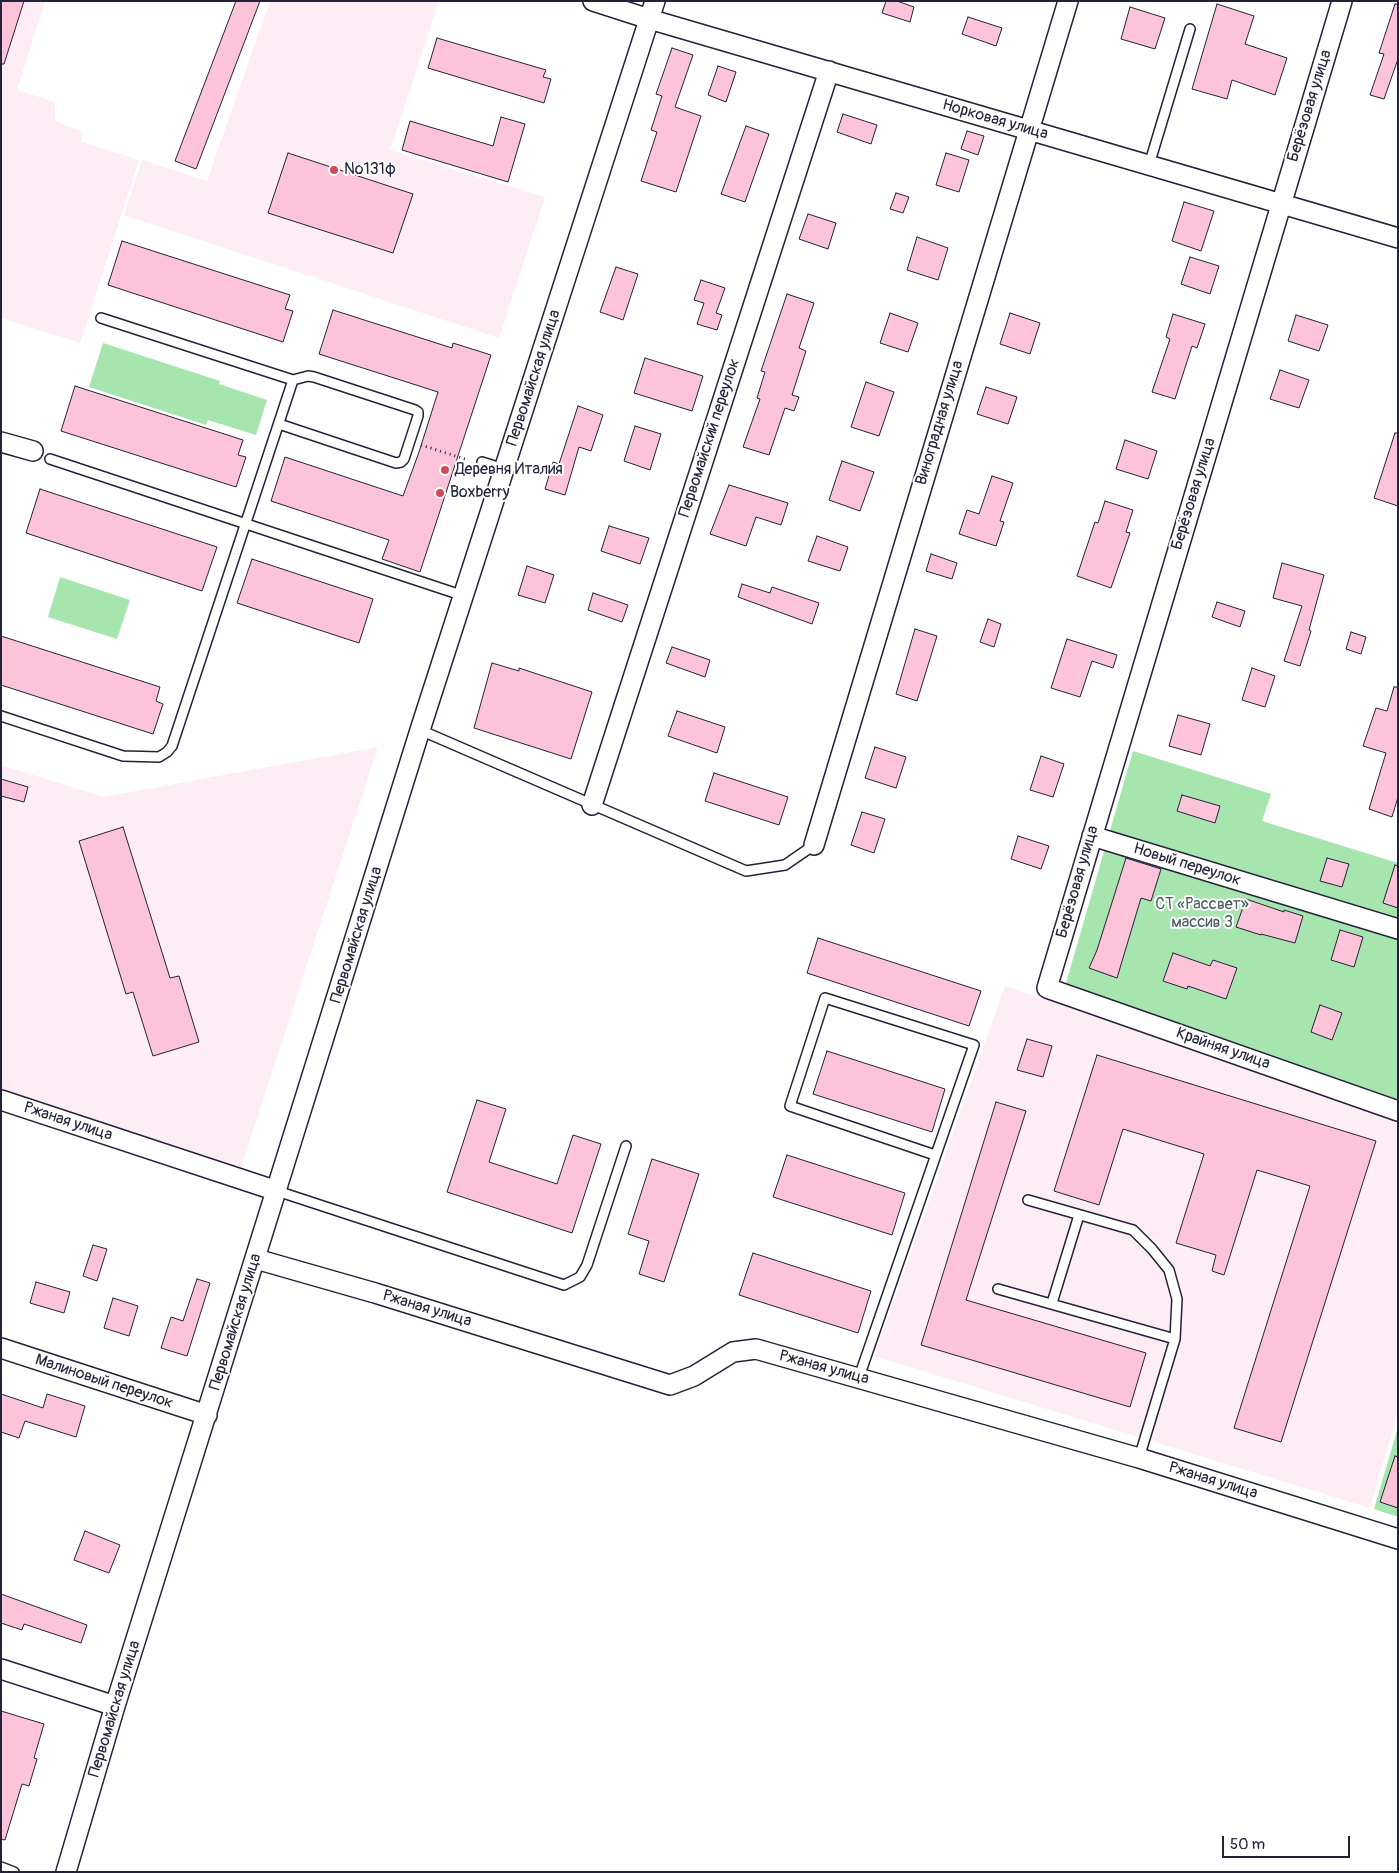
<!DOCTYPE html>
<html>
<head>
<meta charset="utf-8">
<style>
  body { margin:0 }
  #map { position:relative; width:1399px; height:1873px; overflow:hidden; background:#fff; font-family:Pangolin,sans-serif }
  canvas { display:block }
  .frame { position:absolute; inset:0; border:2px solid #22223b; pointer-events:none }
  .scale { position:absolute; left:1222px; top:1836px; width:128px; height:22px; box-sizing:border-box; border:2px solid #22223b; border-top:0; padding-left:6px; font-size:15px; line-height:18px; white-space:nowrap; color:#22223b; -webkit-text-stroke:4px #fff; paint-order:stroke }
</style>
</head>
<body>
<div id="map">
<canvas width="1399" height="1873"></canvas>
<div class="frame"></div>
<div class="scale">50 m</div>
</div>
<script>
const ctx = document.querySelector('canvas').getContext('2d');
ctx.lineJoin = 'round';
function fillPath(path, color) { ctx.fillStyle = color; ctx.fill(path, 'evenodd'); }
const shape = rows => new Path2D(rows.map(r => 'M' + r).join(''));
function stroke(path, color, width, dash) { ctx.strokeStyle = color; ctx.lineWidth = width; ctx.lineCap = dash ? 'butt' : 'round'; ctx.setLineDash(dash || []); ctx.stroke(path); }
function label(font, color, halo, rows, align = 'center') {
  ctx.font = font + ' Pangolin,sans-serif'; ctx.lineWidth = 4; ctx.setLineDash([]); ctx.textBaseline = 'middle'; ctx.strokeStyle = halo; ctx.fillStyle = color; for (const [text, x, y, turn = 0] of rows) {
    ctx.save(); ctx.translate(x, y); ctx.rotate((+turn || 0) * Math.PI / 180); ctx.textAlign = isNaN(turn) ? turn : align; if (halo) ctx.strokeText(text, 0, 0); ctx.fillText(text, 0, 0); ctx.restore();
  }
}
fillPath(shape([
  [1,1,45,1,17,90,55,102,55,121,82,132,82,142,139,160,80,343,1,318],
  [270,1,439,1,390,150,545,197,499,338,124,215,142,160,207,181],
  [378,747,239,1173,1,1095,1,765,103,797],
  [1005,986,1398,1116,1398,1411,1370,1508,874,1356]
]), '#feedf4');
fillPath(shape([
  [103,343,220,381,219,384,267,400,256,435,208,420,206,425,89,387],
  [60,577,130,600,117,639,48,617],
  [1133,751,1271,794,1262,821,1398,863,1398,1103,1066,983],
  [1398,1427,1398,1517,1374,1509]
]), '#a6e5ad');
const building = shape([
  [1,1,24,1,4,64,1,64,1,1],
  [236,1,260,1,196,169,175,161,236,1],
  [886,1,897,1,914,7,910,22,882,13,886,1],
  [1217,4,1254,16,1245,44,1287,58,1275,95,1232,80,1227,99,1192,89,1217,4],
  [1395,4,1398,4,1398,59,1384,99,1370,95,1384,54,1379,53,1395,4],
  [1130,7,1165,18,1155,49,1121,39,1130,7],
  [968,17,1002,28,996,46,962,34,968,17],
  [437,38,546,70,543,77,551,79,544,103,428,68,437,38],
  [672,48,693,55,675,107,701,116,676,192,641,181,657,132,651,130,662,96,656,94,672,48],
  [718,66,736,72,726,102,708,95,718,66],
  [843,114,877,125,871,144,837,132,843,114],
  [501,117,525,124,508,182,402,150,410,121,493,146,501,117],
  [746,126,769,134,745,202,721,194,746,126],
  [967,131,984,136,978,155,961,149,967,131],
  [288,153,413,194,393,253,268,213,288,153],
  [946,153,969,160,959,192,936,185,946,153],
  [896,193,909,197,903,213,890,209,896,193],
  [1184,202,1214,211,1201,251,1172,241,1184,202],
  [808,214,836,223,828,249,799,239,808,214],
  [917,237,948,248,938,280,907,270,917,237],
  [122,241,290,295,285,309,293,311,283,342,108,285,122,241],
  [1190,257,1219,266,1210,294,1181,284,1190,257],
  [616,267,638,274,623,320,600,312,616,267],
  [701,280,725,288,716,313,722,315,717,330,697,324,704,303,694,300,701,280],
  [787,294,814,303,799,348,806,351,792,395,799,397,794,411,785,408,769,455,743,447,760,399,757,398,765,372,761,371,787,294],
  [333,310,452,348,453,343,491,355,420,572,382,559,389,540,271,501,285,457,403,496,419,452,438,392,319,354,333,310],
  [890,313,918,323,908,352,880,343,890,313],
  [1010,313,1040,323,1030,354,1000,344,1010,313],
  [1173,314,1205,324,1197,348,1192,346,1175,399,1152,392,1170,339,1166,337,1173,314],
  [1296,315,1328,325,1319,351,1288,341,1296,315],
  [645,358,703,376,692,411,634,393,645,358],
  [1280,370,1309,380,1299,408,1270,399,1280,370],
  [866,382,894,392,879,436,851,427,866,382],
  [75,386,243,440,238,455,246,457,236,487,61,431,75,386],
  [986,387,1017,397,1008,424,977,414,986,387],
  [578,406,603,415,591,451,579,447,565,495,545,489,553,462,559,464,578,406],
  [635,426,661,434,650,470,624,461,635,426],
  [1395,433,1398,433,1398,506,1374,498,1395,433],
  [1125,440,1157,451,1148,479,1116,469,1125,440],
  [842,461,874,472,860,511,829,500,842,461],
  [992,476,1013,483,1000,521,1004,522,996,546,959,534,967,510,979,514,992,476],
  [729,485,788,503,781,525,756,517,746,546,710,534,729,485],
  [40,489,217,547,202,591,26,533,40,489],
  [1105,501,1133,510,1126,532,1130,533,1111,588,1077,576,1095,522,1098,523,1105,501],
  [609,526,649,538,640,564,601,551,609,526],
  [817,536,848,547,840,571,808,561,817,536],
  [931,554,957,563,952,579,926,571,931,554],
  [252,559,373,599,359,643,237,603,252,559],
  [1282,563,1324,575,1309,630,1311,631,1300,666,1284,661,1302,606,1273,598,1282,563],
  [527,566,554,575,545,603,518,595,527,566],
  [742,584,770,593,772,587,819,603,812,624,738,597,742,584],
  [593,593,628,605,622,622,588,610,593,593],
  [1217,602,1245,611,1240,627,1212,617,1217,602],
  [988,619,1001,624,994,647,980,642,988,619],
  [915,629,937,636,917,701,896,694,915,629],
  [1351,632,1366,637,1361,654,1346,649,1351,632],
  [1,636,160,687,156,701,163,704,153,734,1,685,1,636],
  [1067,639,1117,655,1113,668,1092,661,1080,697,1051,688,1067,639],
  [672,647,710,660,705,677,666,663,672,647],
  [492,663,519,671,519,668,592,692,571,759,474,728,492,663],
  [1252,668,1275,676,1265,707,1242,700,1252,668],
  [1394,687,1398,687,1398,797,1392,817,1369,809,1386,753,1363,746,1376,708,1387,711,1394,687],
  [677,711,725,727,717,753,668,736,677,711],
  [1178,715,1210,724,1201,755,1169,746,1178,715],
  [875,747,906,757,896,788,865,778,875,747],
  [1041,756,1064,764,1053,797,1030,790,1041,756],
  [714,773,788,797,779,825,705,801,714,773],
  [1,779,28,787,24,802,1,796,1,779],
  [1182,795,1220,806,1215,823,1177,811,1182,795],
  [862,812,885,819,874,853,851,845,862,812],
  [123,827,170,978,179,976,199,1042,153,1056,133,992,126,994,79,841,123,827],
  [1018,836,1049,846,1041,869,1011,859,1018,836],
  [1126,858,1161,869,1151,901,1141,898,1117,978,1089,968,1097,950,1126,858],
  [1327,858,1349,864,1342,887,1320,881,1327,858],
  [1395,865,1398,866,1398,908,1383,903,1395,865],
  [1246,899,1284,912,1284,910,1303,916,1295,943,1261,934,1261,935,1236,927,1246,899],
  [1340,930,1363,937,1354,967,1331,960,1340,930],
  [818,938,981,991,969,1026,807,973,818,938],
  [1173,953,1210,966,1213,960,1237,968,1226,999,1188,986,1187,989,1163,981,1173,953],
  [1320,1005,1342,1013,1332,1040,1311,1032,1320,1005],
  [1027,1039,1052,1046,1043,1077,1017,1070,1027,1039],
  [827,1051,945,1089,932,1132,813,1094,827,1051],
  [1097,1055,1376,1141,1281,1442,1234,1428,1310,1186,1257,1170,1224,1275,1212,1271,1216,1255,1176,1243,1204,1154,1123,1129,1099,1205,1054,1191,1097,1055],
  [477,1100,506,1109,489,1162,557,1184,573,1135,601,1144,572,1233,447,1192,477,1100],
  [996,1102,1026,1111,966,1300,1146,1353,1130,1407,921,1345,996,1102],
  [787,1155,905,1193,892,1235,773,1197,787,1155],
  [652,1159,699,1174,664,1282,639,1274,649,1241,628,1234,652,1159],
  [93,1245,107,1249,97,1281,83,1276,93,1245],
  [753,1253,871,1291,858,1333,739,1295,753,1253],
  [197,1279,210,1283,187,1356,161,1348,171,1317,183,1321,197,1279],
  [36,1282,70,1292,64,1313,30,1303,36,1282],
  [113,1298,138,1306,129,1336,104,1328,113,1298],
  [1,1394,43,1408,47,1394,85,1406,76,1437,25,1421,19,1438,1,1432,1,1394],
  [1395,1456,1398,1457,1398,1508,1380,1502,1395,1456],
  [85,1531,120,1545,109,1573,74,1560,85,1531],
  [1,1594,87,1625,81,1643,24,1624,22,1630,1,1623,1,1594],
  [1,1711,44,1724,34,1758,37,1759,29,1786,22,1784,5,1840,1,1839,1,1711]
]);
fillPath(building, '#fdc4d9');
stroke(building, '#22223b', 1);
const service = shape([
  [1149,165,1190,29],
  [101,318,293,380,308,376,314,377,415,410,418,412,418,416,404,459,401,462,396,463,279,424],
  [50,459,464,596],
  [482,462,504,469],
  [1,716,123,756,159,757,167,752,172,746,293,380],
  [420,730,746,871,785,865,814,845],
  [277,1191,564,1285,580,1277,587,1265,626,1146],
  [1028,1200,1133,1230,1152,1249,1169,1270,1177,1299,1175,1339,1139,1458],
  [998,1289,1175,1339],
  [1052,1303,1079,1215],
  [859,1377,974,1045,825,998,790,1106,935,1155],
  [1,1867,14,1872]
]);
const minor = shape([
  [593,1,649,19,1398,238],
  [1342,1,1047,988,1398,1111],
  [1,442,33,451],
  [592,805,829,71],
  [1092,836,1398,929],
  [814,845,1068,1],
  [1,1100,277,1191],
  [256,1259,375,1293,670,1385,694,1376,733,1352,756,1349,1139,1458,1398,1539],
  [1,1348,207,1415],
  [1,1669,115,1706],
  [66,1872,115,1706,420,730,655,1]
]);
stroke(service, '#22223b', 12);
stroke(minor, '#22223b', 22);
stroke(shape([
  [421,445,465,459]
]), '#22223b', 3, [1, 4]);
stroke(service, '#fff', 9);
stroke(minor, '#fff', 19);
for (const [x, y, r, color] of [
  [334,170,5,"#d1495b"],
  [445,470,5,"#d1495b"],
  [440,493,5,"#d1495b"]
]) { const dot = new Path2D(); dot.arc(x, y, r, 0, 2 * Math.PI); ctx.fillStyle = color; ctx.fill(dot); stroke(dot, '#fff', 2); }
label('16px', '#22223b', '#fff', [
  ["Берёзовая улица",1310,106,-73],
  ["Норковая улица",995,120,16],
  ["Первомайская улица",534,378,-72],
  ["Виноградная улица",940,423,-73],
  ["Первомайский переулок",710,438,-72],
  ["Берёзовая улица",1194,494,-73],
  ["Новый переулок",1187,865,17],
  ["Берёзовая улица",1078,882,-74],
  ["Первомайская улица",357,935,-73],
  ["Крайняя улица",1223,1049,19],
  ["Ржаная улица",68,1122,18],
  ["Ржаная улица",427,1309,17],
  ["Первомайская улица",236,1322,-73],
  ["Ржаная улица",824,1368,15],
  ["Малиновый переулок",104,1382,18],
  ["Ржаная улица",1213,1481,17],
  ["Первомайская улица",115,1709,-73]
]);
label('16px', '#22223b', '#fff', [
  ["№131ф",344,170],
  ["Деревня Италия",455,470],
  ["Boxberry",450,493]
], 'left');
label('16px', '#4a5c5d', '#fff', [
  ["СТ «Рассвет»",1202,905],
  ["массив 3",1202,923]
]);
</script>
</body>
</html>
